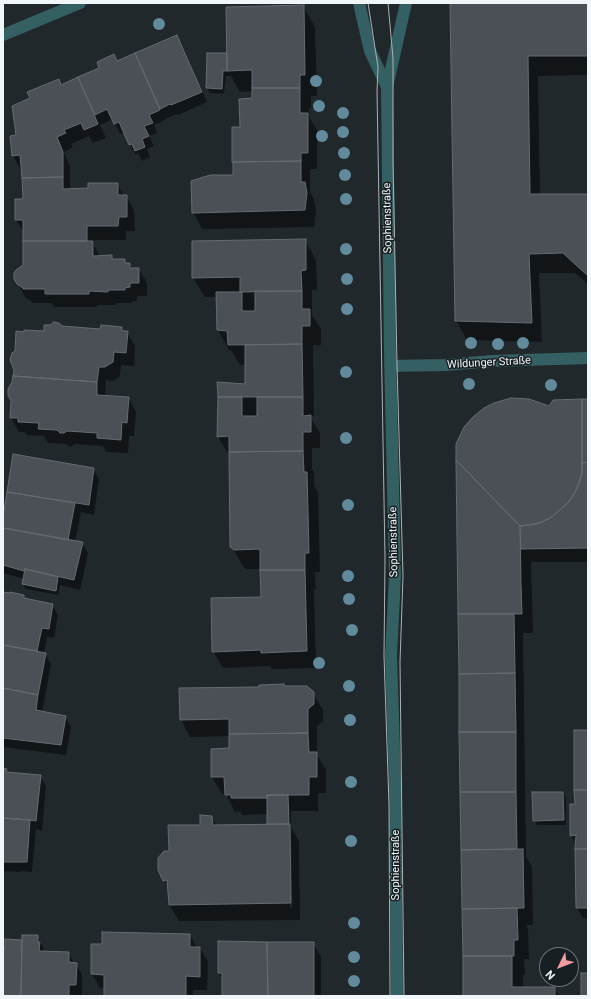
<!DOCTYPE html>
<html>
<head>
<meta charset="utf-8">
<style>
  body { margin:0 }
  #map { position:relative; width:591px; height:999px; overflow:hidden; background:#21282c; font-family:Roboto,sans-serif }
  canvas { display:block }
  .frame { position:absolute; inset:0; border:4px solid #f1f6f8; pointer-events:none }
  .north { position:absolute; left:539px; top:947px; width:40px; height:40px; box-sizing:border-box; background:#181f22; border:1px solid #6f7578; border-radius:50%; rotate:227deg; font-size:11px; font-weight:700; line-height:16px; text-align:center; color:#f1f6f8 }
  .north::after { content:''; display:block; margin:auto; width:14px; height:18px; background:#f49aa1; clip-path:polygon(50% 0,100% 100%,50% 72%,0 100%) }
</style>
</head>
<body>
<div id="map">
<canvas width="591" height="999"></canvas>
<div class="frame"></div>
<div class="north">N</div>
</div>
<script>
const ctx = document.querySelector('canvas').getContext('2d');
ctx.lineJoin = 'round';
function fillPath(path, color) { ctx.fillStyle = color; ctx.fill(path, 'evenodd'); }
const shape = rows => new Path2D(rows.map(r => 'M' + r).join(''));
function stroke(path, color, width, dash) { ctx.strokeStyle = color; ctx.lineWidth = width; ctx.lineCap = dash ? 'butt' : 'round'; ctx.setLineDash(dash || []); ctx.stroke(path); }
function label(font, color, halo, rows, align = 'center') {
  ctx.font = font + ' Roboto,sans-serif'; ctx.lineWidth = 3; ctx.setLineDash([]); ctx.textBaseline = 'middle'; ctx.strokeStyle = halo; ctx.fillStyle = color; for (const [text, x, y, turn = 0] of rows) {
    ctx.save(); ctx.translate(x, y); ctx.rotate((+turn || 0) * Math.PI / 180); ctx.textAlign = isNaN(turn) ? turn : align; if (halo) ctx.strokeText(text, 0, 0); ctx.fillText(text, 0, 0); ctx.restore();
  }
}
fillPath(shape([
  [451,3,588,3,588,75,538,76,540,195,588,195,588,284,575,273,539,273,542,342,467,340,456,321],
  [303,6,315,27,317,96,311,96,311,108,309,108,309,117,317,130,317,169,310,169,310,192,314,199,316,211,314,227,202,229,193,212,234,176,234,164,233,162,253,99,253,91,240,92,231,76,226,76,224,94,210,93,207,88,228,54],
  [177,36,183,46,207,102,178,115,177,114,165,119,165,120,154,125,157,133,149,136,154,146,147,149,150,157,142,161,138,153,136,155,130,145,124,132,120,134,113,119,100,125,106,138,93,143,89,136,71,144,73,147,64,152,70,167,70,190,89,189,117,184,124,196,126,196,134,210,135,231,126,231,126,240,94,240,94,245,100,257,112,256,114,260,125,260,126,264,129,264,132,269,139,269,147,283,147,296,137,296,137,301,132,301,132,303,116,303,116,305,97,305,97,307,54,307,52,303,32,303,31,301,26,298,15,279,24,266,24,233,16,220,24,200,22,169,21,170,13,156,17,135,31,99,58,80,62,86,80,82,117,62],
  [305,240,316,260,317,290,312,290,312,315,321,329,321,345,313,345,314,416,312,416,312,420,320,433,320,448,312,448,312,467,311,467,314,472,314,486,318,492,320,572,315,572,316,589,314,589,316,668,272,669,270,666,223,668,213,651,262,598,261,569,246,569,243,566,231,546,230,453,228,453,218,437,246,385,246,364,240,365,231,350,229,350,218,330,217,297,205,297,193,278],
  [62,327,101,330,122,328,124,332,127,332,135,346,134,366,121,365,120,376,114,381,106,380,105,396,128,398,136,412,134,436,129,436,128,453,106,452,103,446,75,444,72,446,69,447,66,444,48,443,44,436,27,435,25,432,19,432,11,418,44,332],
  [588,400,588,562,531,562,533,633,523,633,526,856,532,867,533,925,526,925,528,929,529,959,524,959,525,975,523,975,523,988,555,988,559,996,464,996,459,614,549,407],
  [14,455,93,469,99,479,94,515,81,512,75,542,82,543,88,553,80,590,60,585,58,595,26,589,23,584,24,579,3,573,3,522],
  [3,593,24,596,26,600,52,605,58,615,54,638,47,637,44,654,45,654,51,664,42,713,65,717,71,727,66,755,3,747],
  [285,687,313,693,323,710,323,721,317,726,317,755,326,770,326,793,318,793,318,811,291,811,291,827,299,841,300,920,179,921,169,904,169,888,164,880,170,852,212,817,217,826,268,825,268,814,242,815,240,811,235,812,226,794,222,794,212,777,230,749,230,736,190,737,181,720,180,689],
  [233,797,272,797,272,799,233,799],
  [289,840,291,840,292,908,290,908],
  [588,731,588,918,583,918,577,908,576,844,571,835],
  [3,769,6,770,8,773,40,776,46,786,42,831,36,829,32,872,20,871,20,872,3,871],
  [563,793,566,798,566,825,537,825,534,820],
  [190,935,197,948,200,948,208,962,207,990,193,990,193,996,105,996,105,988,100,988,92,974,103,946],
  [37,936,43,946,44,952,69,953,74,964,76,964,82,974,82,995,74,995,74,996,3,996,3,949],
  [219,943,313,943,321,957,321,996,223,996,223,981,219,973]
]), '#0007');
const building = shape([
  [450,3,588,3,588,56,528,56,530,194,588,194,588,276,563,253,529,254,532,323,455,321,450,3],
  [304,5,305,75,300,75,300,88,252,88,252,70,227,71,226,7,304,5],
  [177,35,202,92,171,105,170,104,160,109,135,53,177,35],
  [135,53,160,110,149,115,153,123,144,126,149,136,142,139,145,147,135,151,132,144,129,145,119,122,114,124,107,109,95,115,78,77,99,68,97,62,114,54,117,61,135,53],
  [207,53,227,53,227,71,223,71,222,89,206,88,207,53],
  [78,77,98,124,84,130,81,123,64,130,66,133,57,137,63,152,63,177,22,178,20,155,12,156,10,136,16,135,12,106,30,98,27,92,59,79,61,85,78,77],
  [252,88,300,88,300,113,308,113,308,153,301,153,301,161,232,162,232,127,240,127,239,99,252,98,252,88],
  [301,161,301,182,305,182,307,193,305,210,192,213,191,181,210,175,233,175,233,162,301,161],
  [63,177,63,189,88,188,88,183,118,183,118,195,127,195,127,217,119,217,118,226,87,226,87,241,23,241,23,220,15,220,15,199,23,199,22,178,63,177],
  [306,239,306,270,301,271,302,291,240,292,240,277,192,278,192,241,306,239],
  [23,241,93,241,93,256,112,255,112,259,125,259,125,263,130,263,130,268,139,268,139,283,130,283,130,287,125,288,125,290,108,290,108,292,89,291,89,294,45,294,45,289,23,289,23,288,17,284,14,279,14,273,16,270,23,265,23,241],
  [255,291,302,291,302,309,310,309,310,326,302,326,302,344,228,345,227,331,217,330,216,292,242,292,242,311,255,311,255,291],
  [54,322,59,323,62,326,100,329,101,325,122,327,122,331,128,331,126,353,114,352,113,362,105,367,99,367,97,382,13,376,14,370,10,360,12,353,15,351,16,331,24,332,24,330,44,331,44,325,50,325,54,322],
  [302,344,303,397,218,397,217,382,245,384,245,345,302,344],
  [13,376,97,382,97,395,129,397,127,423,122,422,121,440,97,438,97,433,67,431,64,433,60,433,57,430,38,429,39,423,18,422,18,418,10,418,11,401,8,395,8,389,12,382,13,376],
  [218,397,242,397,242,416,257,416,257,397,303,397,303,416,311,415,311,432,303,432,303,451,229,452,229,436,217,437,218,397],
  [511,398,529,399,549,406,553,400,582,399,582,473,576,490,569,502,550,518,537,524,520,526,456,460,456,444,464,427,473,417,484,408,494,403,511,398],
  [582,399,588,399,588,462,582,463,582,399],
  [303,451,304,472,307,472,309,553,305,553,305,570,260,570,260,549,234,550,230,547,229,452,303,451],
  [13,454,94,468,89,505,7,492,13,454],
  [456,460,520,526,521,584,522,614,458,614,456,460],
  [588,462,588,548,521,549,520,526,533,524,542,522,550,518,565,506,573,496,579,484,582,473,582,463,588,462],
  [7,492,75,503,68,540,3,528,3,516,7,492],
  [3,528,83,542,74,580,25,569,24,571,3,565,3,528],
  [25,569,58,577,56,591,22,584,25,569],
  [260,570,305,570,307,651,261,653,261,650,212,652,211,598,261,597,260,570],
  [3,592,10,593,10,592,24,595,24,598,53,604,49,629,42,628,37,651,3,645,3,592],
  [458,614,514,614,515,673,459,674,458,614],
  [3,645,46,653,38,695,3,688,3,645],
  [515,673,516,732,459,732,459,674,515,673],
  [284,684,284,686,307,686,314,692,314,704,308,709,308,733,229,734,229,719,180,720,179,688,259,687,259,685,284,684],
  [3,688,38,695,36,710,66,716,61,745,3,738,3,688],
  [574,730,588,730,588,790,574,790,574,730],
  [459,732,516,732,516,792,460,792,459,732],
  [308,733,309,752,317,752,317,777,309,777,309,795,267,795,267,798,231,798,231,795,225,795,224,777,211,777,211,749,229,748,229,734,308,733],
  [3,768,7,769,6,772,41,775,36,821,30,820,3,818,3,768],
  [574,790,588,790,588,849,575,849,576,835,570,836,570,804,575,804,574,790],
  [460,792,516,792,517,849,461,850,460,792],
  [532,792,563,792,564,820,533,821,532,792],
  [267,795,288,795,289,824,267,824,267,795],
  [200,815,212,816,213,825,290,824,291,903,169,905,167,880,163,881,158,870,158,858,164,851,169,851,168,825,200,825,200,815],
  [3,818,30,820,27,862,3,862,3,818],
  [523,849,524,908,462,909,461,850,523,849],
  [575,849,588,849,588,908,576,908,575,849],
  [517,908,518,940,514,940,514,956,463,956,462,909,517,908],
  [102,932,190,934,190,947,200,947,200,977,186,976,186,996,104,996,104,975,91,974,91,944,102,944,102,932],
  [22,935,38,935,38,942,40,942,39,951,69,952,69,962,77,963,76,985,69,985,69,996,21,996,22,935],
  [5,939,22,940,21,996,3,996,3,948,5,948,5,939],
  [218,941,267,942,268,996,222,996,222,973,218,973,218,941],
  [267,942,314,942,314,996,268,996,267,942],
  [463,956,512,956,512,987,555,987,555,996,463,996,463,956],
  [581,973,588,973,588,996,581,996,581,973]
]);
fillPath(building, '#4b4f56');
stroke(building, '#666b72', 1);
stroke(shape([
  [359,3,370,51,387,87],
  [3,35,80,3],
  [390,366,445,365,492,361,588,358],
  [397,996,395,781,391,656,395,576,390,353,387,87,406,3]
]), '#356063', 12);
stroke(shape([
  [368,3,378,67,377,91,385,558,384,656,389,805,390,996],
  [388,3,393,58,393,161,397,365,403,576,400,662,404,996]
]), '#abb1b4', 1);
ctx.fillStyle = '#618a9d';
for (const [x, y] of [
  [159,24],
  [316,81],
  [319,106],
  [343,113],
  [343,132],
  [322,136],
  [344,153],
  [345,175],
  [346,199],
  [346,249],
  [347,279],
  [347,309],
  [471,343],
  [523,343],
  [498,344],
  [346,372],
  [469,384],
  [551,385],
  [346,438],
  [348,505],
  [348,576],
  [349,599],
  [352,630],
  [319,663],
  [349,686],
  [350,720],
  [351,782],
  [351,841],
  [354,923],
  [354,957],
  [354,981]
]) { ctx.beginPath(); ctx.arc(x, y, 6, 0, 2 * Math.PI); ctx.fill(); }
label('11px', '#f1f6f8', '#181f22', [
  ["Sophienstraße",388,218,-91],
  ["Wildunger Straße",489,363,-3],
  ["Sophienstraße",394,542,-91],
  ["Sophienstraße",396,865,-90]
]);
</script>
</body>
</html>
